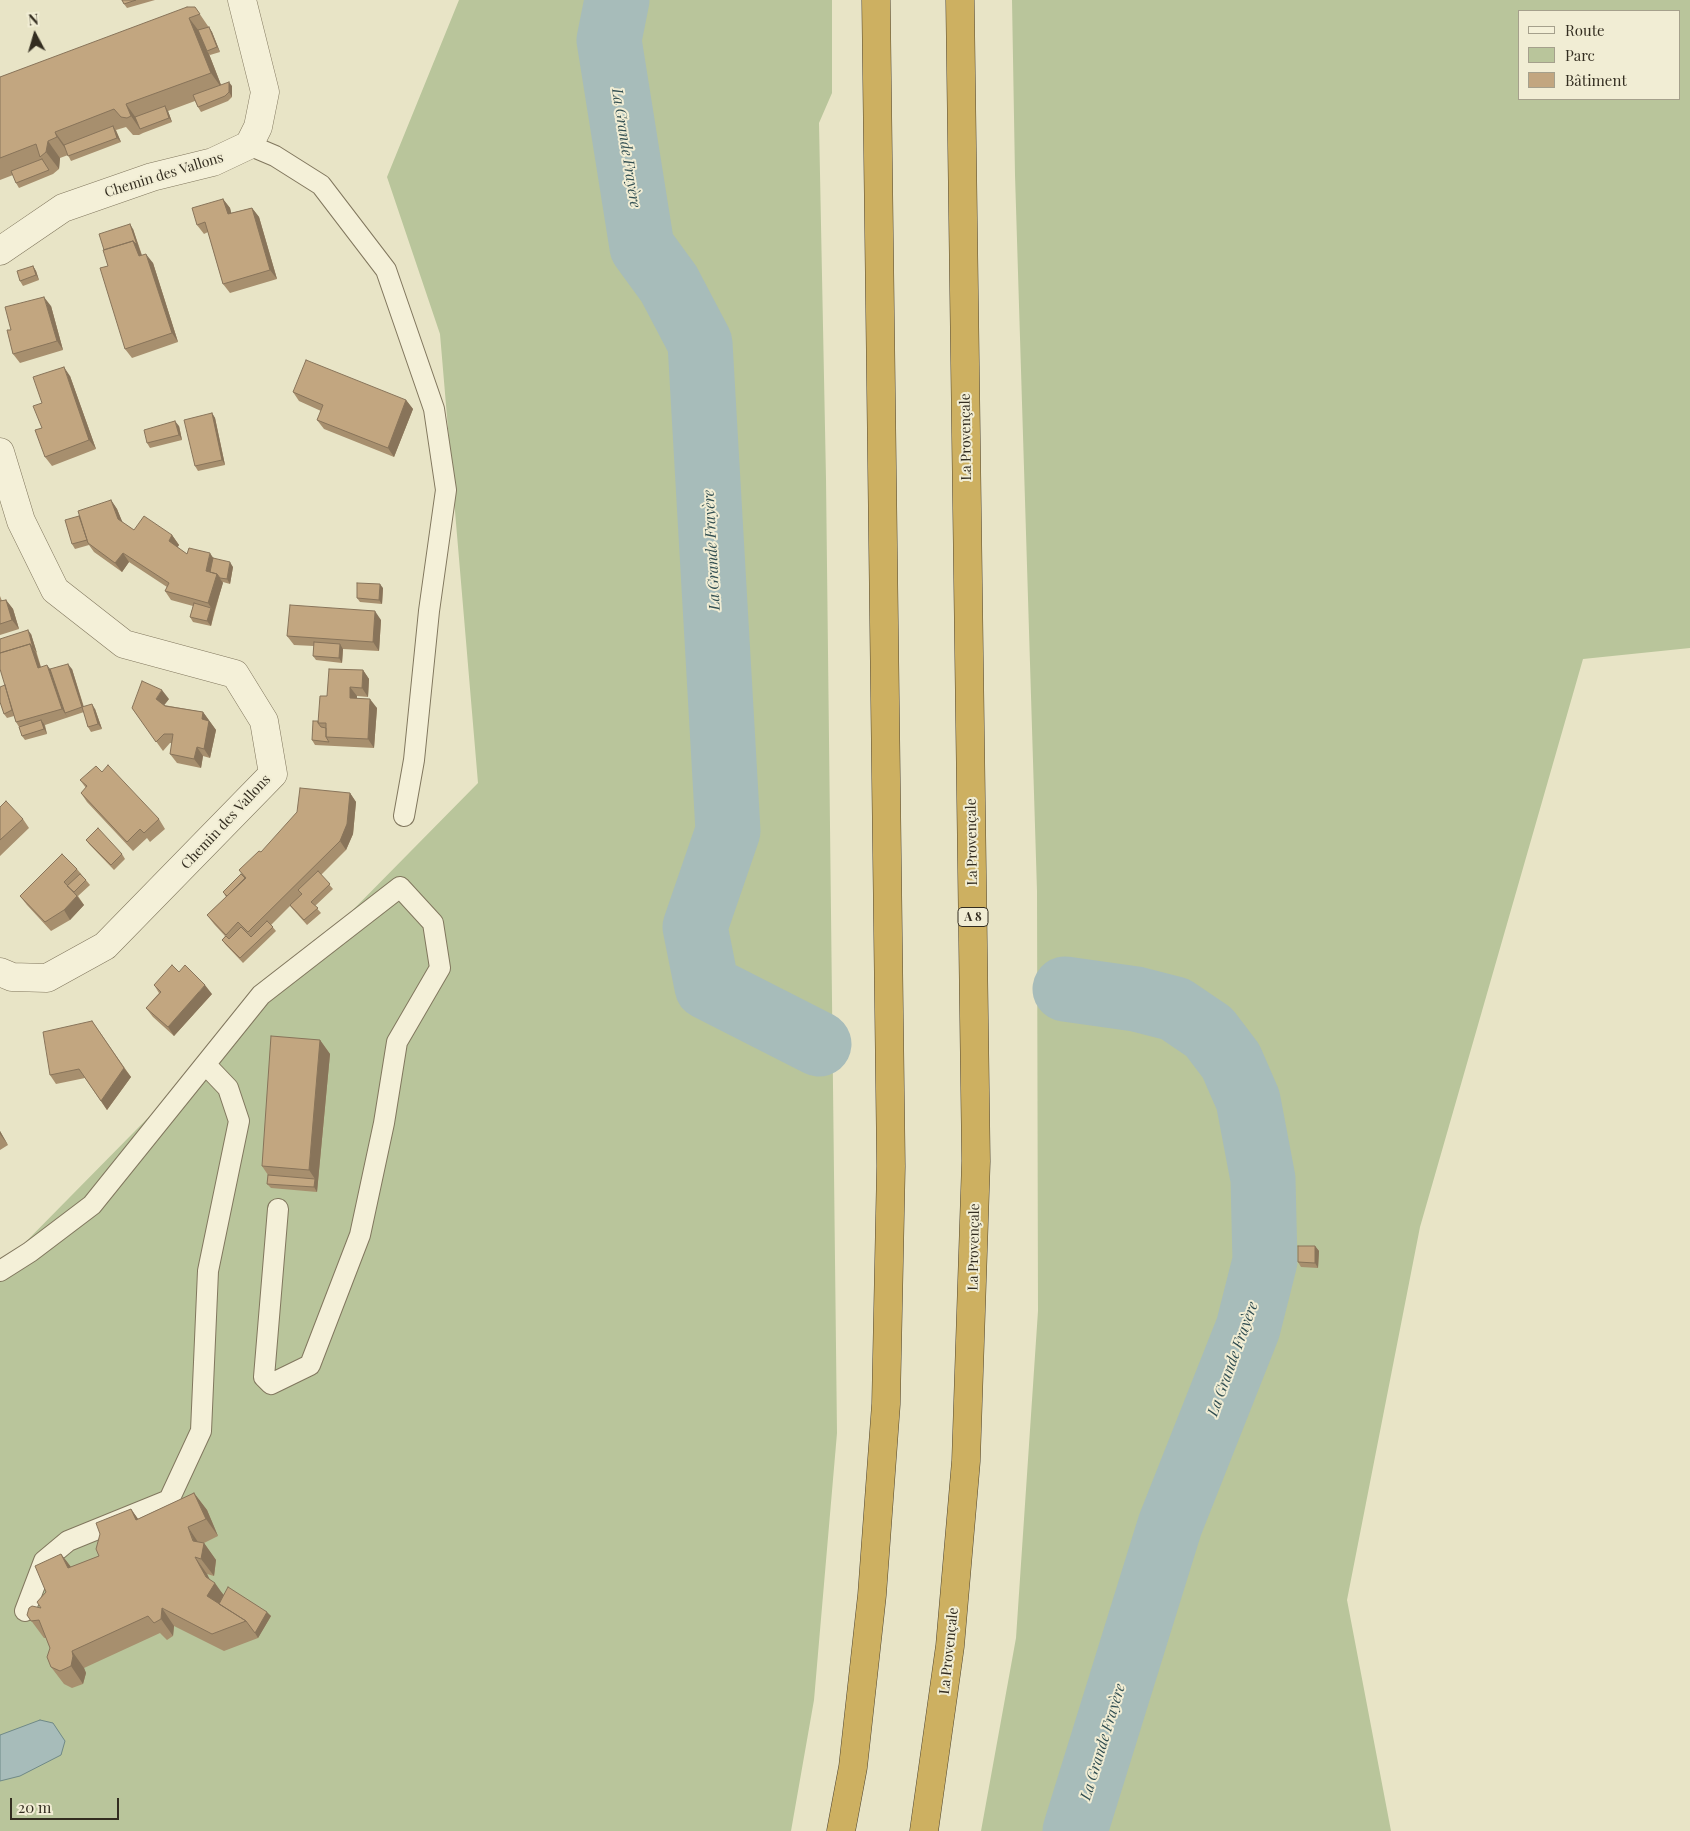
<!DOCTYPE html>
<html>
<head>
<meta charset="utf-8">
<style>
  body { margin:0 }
  #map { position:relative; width:1690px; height:1831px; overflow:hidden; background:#e8e4c6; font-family:"Playfair Display",serif }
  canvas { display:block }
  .legend { position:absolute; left:1518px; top:10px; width:162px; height:90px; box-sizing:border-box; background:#f1edd4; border:1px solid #a5a08c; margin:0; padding:6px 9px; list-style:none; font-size:15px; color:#332d20 }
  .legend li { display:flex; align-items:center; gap:10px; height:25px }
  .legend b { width:25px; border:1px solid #a5a08c }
  .north { position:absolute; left:10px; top:10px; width:50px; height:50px; -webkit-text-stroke:4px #f1edd4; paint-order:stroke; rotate:354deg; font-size:14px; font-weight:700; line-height:20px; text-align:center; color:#332d20 }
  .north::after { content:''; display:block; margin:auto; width:18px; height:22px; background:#332d20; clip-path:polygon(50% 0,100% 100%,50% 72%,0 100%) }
  .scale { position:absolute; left:10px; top:1798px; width:109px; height:22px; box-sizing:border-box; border:2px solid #332d20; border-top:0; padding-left:6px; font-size:15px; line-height:18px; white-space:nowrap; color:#332d20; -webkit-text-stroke:4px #f1edd4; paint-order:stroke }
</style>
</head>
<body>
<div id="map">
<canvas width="1690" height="1831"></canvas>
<ul class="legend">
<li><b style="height:6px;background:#f4f0d8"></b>Route</li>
<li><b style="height:14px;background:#b9c59b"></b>Parc</li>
<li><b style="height:14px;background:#c2a680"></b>Bâtiment</li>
</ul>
<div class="north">N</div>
<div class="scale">20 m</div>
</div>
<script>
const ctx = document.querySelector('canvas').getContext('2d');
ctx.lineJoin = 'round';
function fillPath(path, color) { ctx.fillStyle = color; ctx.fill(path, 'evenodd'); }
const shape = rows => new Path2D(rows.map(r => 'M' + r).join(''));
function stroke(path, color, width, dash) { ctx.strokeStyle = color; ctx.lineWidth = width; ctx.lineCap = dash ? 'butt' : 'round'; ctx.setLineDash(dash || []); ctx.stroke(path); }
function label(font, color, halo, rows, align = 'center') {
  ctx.font = font + ' "Playfair Display",serif'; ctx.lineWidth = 4; ctx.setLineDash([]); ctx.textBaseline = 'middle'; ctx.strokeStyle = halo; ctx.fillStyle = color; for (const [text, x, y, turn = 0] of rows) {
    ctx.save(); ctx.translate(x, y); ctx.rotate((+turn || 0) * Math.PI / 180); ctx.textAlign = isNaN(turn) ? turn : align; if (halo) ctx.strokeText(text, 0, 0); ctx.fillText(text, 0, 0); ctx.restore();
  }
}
fillPath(shape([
  [459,0,832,0,832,93,819,123,826,479,837,1433,814,1700,791,1831,0,1831,0,1268,478,783,440,334,387,177],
  [1012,0,1690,0,1690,648,1583,659,1420,1227,1347,1600,1391,1831,981,1831,1016,1638,1038,1311,1037,891,1015,175],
  [1519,11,1679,11,1679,99,1519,99]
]), '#b9c59b');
const water = shape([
  [40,1720,53,1723,65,1741,61,1755,20,1776,0,1781,0,1735,40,1720]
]);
fillPath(water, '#a7bcba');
stroke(water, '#6f8987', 1);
stroke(shape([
  [617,0,609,40,642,247,669,284,700,343,728,831,695,927,707,987,819,1044],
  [1065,989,1136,999,1175,1009,1209,1032,1231,1061,1248,1100,1263,1179,1265,1261,1248,1328,1170,1525,1075,1831]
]), '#a7bcba', 65);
const service = shape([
  [249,145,275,156,321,185,386,270,434,409,446,490,429,611,414,760,404,816],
  [0,1271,30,1252,92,1205,261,995,400,887,433,923,440,968,397,1042,384,1123,360,1235,310,1365,271,1384,264,1377,278,1209],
  [25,1611,44,1561,68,1541,169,1500,201,1431,208,1271,239,1121,228,1088,206,1065]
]);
const minor = shape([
  [0,251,63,208,152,177,213,162,249,145,258,127,265,92,242,0],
  [0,452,21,521,55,590,124,644,235,674,264,721,273,774,105,946,47,978,12,977,0,972]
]);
const motorway = shape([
  [841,1831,853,1767,872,1595,886,1404,891,1166,876,0],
  [924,1831,950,1646,966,1461,976,1161,960,0]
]);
stroke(service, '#81775e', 22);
stroke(minor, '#81775e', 29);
stroke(motorway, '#504531', 29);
stroke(service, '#f4f0d8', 20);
stroke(minor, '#f4f0d8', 28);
stroke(motorway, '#cdb061', 28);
fillPath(shape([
  [122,0,155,0,127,8,124,4],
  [195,7,212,32,220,52,210,55,209,54,221,85,232,86,232,97,228,101,201,112,198,107,195,101,168,111,172,122,143,133,139,135,133,135,126,127,116,130,121,142,71,161,68,155,60,158,59,169,53,174,19,188,16,183,13,175,0,180,0,77],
  [223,199,230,208,231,213,252,208,259,217,277,279,230,293,223,284,208,232,204,234,197,225],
  [133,229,142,255,153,263,178,342,132,358,125,349,108,266],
  [33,266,36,271,39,280,23,286,20,281],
  [51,306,63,350,20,363,13,354,11,330],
  [70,376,96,449,52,466,45,457,42,428,42,403],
  [293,392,406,400,413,409,394,457,324,429,317,420,321,411,299,401],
  [212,413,215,418,225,465,198,471,195,466],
  [179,426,182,440,150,448,147,443],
  [111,500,117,509,122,522,134,530,172,535,179,545,177,547,187,554,213,558,233,567,230,584,223,582,211,626,193,622,190,617,193,606,171,600,165,591,167,587,129,562,122,572,94,552,89,545,75,549,72,544,79,516],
  [383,588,382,604,360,602,357,598],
  [0,596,2,601,6,600,13,609,19,629,0,635],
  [381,620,379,651,343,649,342,663,316,660,313,656,314,646,294,645,287,636],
  [31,634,41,667,50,669,72,669,84,707,95,709,102,729,91,732,88,727,84,712,45,725,47,734,25,740,22,736,19,727,16,722,14,716,7,718,4,714,5,685],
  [363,670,369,679,368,697,357,696,357,698,377,708,374,748,315,745,312,740,327,696],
  [169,699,164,705,203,712,216,730,210,758,203,756,201,768,177,763,170,754,172,743,170,743,163,751,132,708],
  [102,772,159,819,165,829,150,842,147,838,133,851,87,802,81,793,86,788,80,780],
  [350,793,356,802,353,834,346,850,321,875,333,889,315,906,321,913,307,925,290,906,271,925,276,931,243,963,225,944,222,940,225,936,214,924,207,915,226,897,223,892,242,874,239,870,261,852],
  [0,807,23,819,29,828,0,856],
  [86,840,122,854,125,859,114,870,89,844],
  [77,869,90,885,78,896,84,905,70,920,51,931,27,905,20,896],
  [154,985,212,994,174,1036,153,1017,146,1008,159,993],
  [92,1021,131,1077,107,1110,85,1078,56,1084,50,1075],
  [320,1040,330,1054,317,1192,271,1188,267,1184,268,1175,262,1166],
  [0,1131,8,1145,0,1150],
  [1315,1246,1319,1251,1318,1268,1301,1267,1298,1262],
  [194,1493,207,1510,218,1536,204,1543,216,1560,214,1576,207,1574,210,1580,224,1595,271,1616,258,1638,224,1651,174,1626,173,1636,167,1640,160,1633,84,1668,86,1673,83,1684,72,1688,64,1684,51,1667,50,1648,46,1638,44,1638,27,1615,41,1608,46,1592,61,1554,71,1567,99,1556,131,1509,138,1519]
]), '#a78f6e');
fillPath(shape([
  [189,18,202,35,207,51,209,54,223,90,211,73],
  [209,27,212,32,220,52,217,47],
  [229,82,232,86,232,97,229,92],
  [126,104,139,122,140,129,131,116],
  [165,106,168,111,172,122,169,118],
  [113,126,116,131,121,142,117,138],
  [55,132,68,150,69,154,57,137],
  [48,141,60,158,59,169,46,152],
  [223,199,230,208,234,223,228,214],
  [252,208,259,217,277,279,270,270],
  [130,224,133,229,145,266,139,256,133,241],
  [146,254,153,263,178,342,172,333],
  [33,266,36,271,39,280,36,275],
  [44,297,51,306,63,350,57,341],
  [64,367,70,376,96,449,89,440],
  [406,400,413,409,394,457,388,448],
  [212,413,215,418,225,465,222,460],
  [175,421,179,426,182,440,179,435],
  [111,500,117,509,125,528,118,519],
  [172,535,179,545,176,550,169,541],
  [123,553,129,562,122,572,115,563],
  [210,553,216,562,213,577,206,571],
  [230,562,233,567,230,584,227,579],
  [217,574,223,583,214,612,208,603],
  [380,584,383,588,382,604,379,600],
  [6,600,13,609,19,629,12,620],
  [211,608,214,612,211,626,207,621],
  [375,611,381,620,379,651,373,642],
  [28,630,31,634,37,653,33,648],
  [30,644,36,653,44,677,38,668],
  [340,644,343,649,342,663,339,658],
  [68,664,72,669,85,712,82,707],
  [47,665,54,674,65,713,68,718,62,709],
  [363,670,369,679,368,697,362,688],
  [350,687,357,696,356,707,350,698],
  [162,690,169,699,162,708,156,699],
  [370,699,377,708,374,748,368,739],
  [92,704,95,709,102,729,98,724],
  [203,712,216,730,210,758,204,749,202,719],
  [41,720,44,724,47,734,44,729],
  [197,747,203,756,201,768,194,759],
  [350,793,356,802,353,834,346,850,340,841],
  [77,896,84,905,70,920,64,910],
  [205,985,212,994,174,1036,168,1027],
  [320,1040,330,1054,317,1192,314,1187,315,1179,309,1170],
  [124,1068,131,1077,107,1110,101,1101],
  [0,1131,8,1145,0,1134],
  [1315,1246,1319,1251,1318,1268,1315,1263],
  [194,1493,207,1510,218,1536,206,1519],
  [131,1509,143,1526,136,1520],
  [188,1527,200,1545,204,1543,216,1560,214,1576,201,1559],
  [61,1554,74,1571,68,1568],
  [195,1557,207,1574,213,1586,215,1583,227,1600,220,1612,207,1596,206,1577],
  [162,1608,174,1626,173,1636,161,1619],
  [267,1612,271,1616,258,1638,255,1633],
  [72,1651,84,1668,86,1673,83,1684,71,1666]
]), '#88745a');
const building = shape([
  [122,0,136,0,124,4,122,0],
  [187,7,195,7,200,14,189,18,211,73,126,104,131,116,127,118,121,117,114,109,55,132,57,137,48,141,46,152,40,157,36,144,0,158,0,77,187,7],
  [209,27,217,47,207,51,198,30,209,27],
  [229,82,229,92,225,96,198,107,193,95,229,82],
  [165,106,169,118,140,129,135,117,165,106],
  [113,126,117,138,68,156,64,145,113,126],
  [42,159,49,170,16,183,11,171,42,159],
  [223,199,228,214,252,208,270,270,223,284,205,222,197,225,192,208,223,199],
  [130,224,137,245,133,241,104,250,99,234,130,224],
  [133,241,139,256,146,254,172,333,125,349,100,268,108,266,103,250,133,241],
  [33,266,36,275,20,281,17,271,33,266],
  [44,297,57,341,13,354,7,330,11,330,5,307,44,297],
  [306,360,406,400,388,448,317,420,323,405,293,392,306,360],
  [64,367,89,440,45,457,35,430,42,428,33,406,42,403,33,377,64,367],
  [212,413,222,460,195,466,184,420,212,413],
  [175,421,179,435,147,443,144,430,175,421],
  [111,500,118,519,134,530,144,516,172,535,169,541,187,554,189,548,210,553,206,571,217,574,208,603,165,591,169,583,123,553,115,563,88,543,78,511,111,500],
  [79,516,87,540,72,544,65,520,79,516],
  [213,558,230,562,227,579,220,578,217,574,210,572,213,558],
  [357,583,380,584,379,600,357,598,357,583],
  [6,600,12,620,0,624,0,601,6,600],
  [194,603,211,608,207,621,190,617,194,603],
  [290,605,375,611,373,642,287,636,290,605],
  [28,630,33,648,30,644,0,653,0,639,28,630],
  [314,642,340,644,339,658,313,656,314,642],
  [30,644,38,668,47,665,62,709,16,722,0,669,0,653,30,644],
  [68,664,82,707,92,704,98,724,88,727,82,707,65,713,50,669,68,664],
  [329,669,363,670,362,688,350,687,350,698,370,699,368,739,326,737,326,723,318,723,320,696,327,696,329,669],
  [142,681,162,690,156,699,165,706,203,712,202,719,209,721,204,749,197,747,194,759,170,754,173,734,164,734,156,742,132,708,142,681],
  [5,685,12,710,4,714,0,702,0,687,5,685],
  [41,720,44,729,22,736,19,727,41,720],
  [313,721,318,721,318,723,321,727,326,728,326,737,329,742,312,740,313,721],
  [108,765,159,819,144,833,140,829,127,842,81,793,87,786,80,780,96,766,102,772,108,765],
  [300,788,350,793,347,824,340,841,248,932,238,922,226,935,207,915,246,878,239,870,259,851,261,852,297,812,300,788],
  [6,801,23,819,0,840,0,807,6,801],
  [98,828,122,854,111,865,86,840,98,828],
  [62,854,77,869,64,882,77,896,64,910,45,922,20,896,62,854],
  [318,871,330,884,311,902,318,908,304,920,290,905,302,894,298,890,318,871],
  [80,874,86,880,74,892,67,886,80,874],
  [241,874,245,878,227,896,223,892,241,874],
  [267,921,273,927,240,958,222,940,226,936,229,939,241,927,251,937,267,921],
  [172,965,179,972,185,965,205,985,168,1027,146,1008,161,992,154,985,172,965],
  [92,1021,124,1068,101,1101,79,1069,50,1075,43,1032,92,1021],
  [271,1036,320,1040,309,1170,262,1166,271,1036],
  [268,1175,315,1179,314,1187,267,1184,268,1175],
  [1298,1246,1315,1246,1315,1263,1298,1262,1298,1246],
  [194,1493,206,1519,188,1527,193,1541,204,1543,201,1559,195,1557,206,1577,215,1583,207,1596,246,1621,212,1634,162,1608,161,1619,154,1623,148,1616,72,1651,73,1656,71,1666,60,1671,51,1667,47,1657,50,1648,39,1620,31,1621,27,1615,29,1608,32,1606,41,1608,37,1602,46,1592,35,1566,61,1554,68,1568,99,1556,96,1549,100,1534,96,1523,131,1509,136,1520,194,1493],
  [228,1587,267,1612,255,1633,246,1621,219,1604,228,1587]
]);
fillPath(building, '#c2a680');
stroke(building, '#88745a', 1);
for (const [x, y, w] of [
  [973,917,30]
]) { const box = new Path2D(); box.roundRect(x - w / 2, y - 9.5, w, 19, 4); ctx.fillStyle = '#f1edd4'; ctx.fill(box); stroke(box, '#332d20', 1); }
label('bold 12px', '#332d20', null, [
  ["A 8",973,917]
]);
label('14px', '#332d20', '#f1edd4', [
  ["Chemin des Vallons",164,175,-17],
  ["La Provençale",966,437,-91],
  ["Chemin des Vallons",226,822,-47],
  ["La Provençale",972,842,-91],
  ["La Provençale",974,1247,-89],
  ["La Provençale",949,1651,-84]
]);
label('italic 15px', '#314e51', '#f1edd4', [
  ["La Grande Frayère",626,148,81],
  ["La Grande Frayère",712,550,-93],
  ["La Grande Frayère",1233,1359,-70],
  ["La Grande Frayère",1103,1742,-73]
]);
</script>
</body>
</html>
